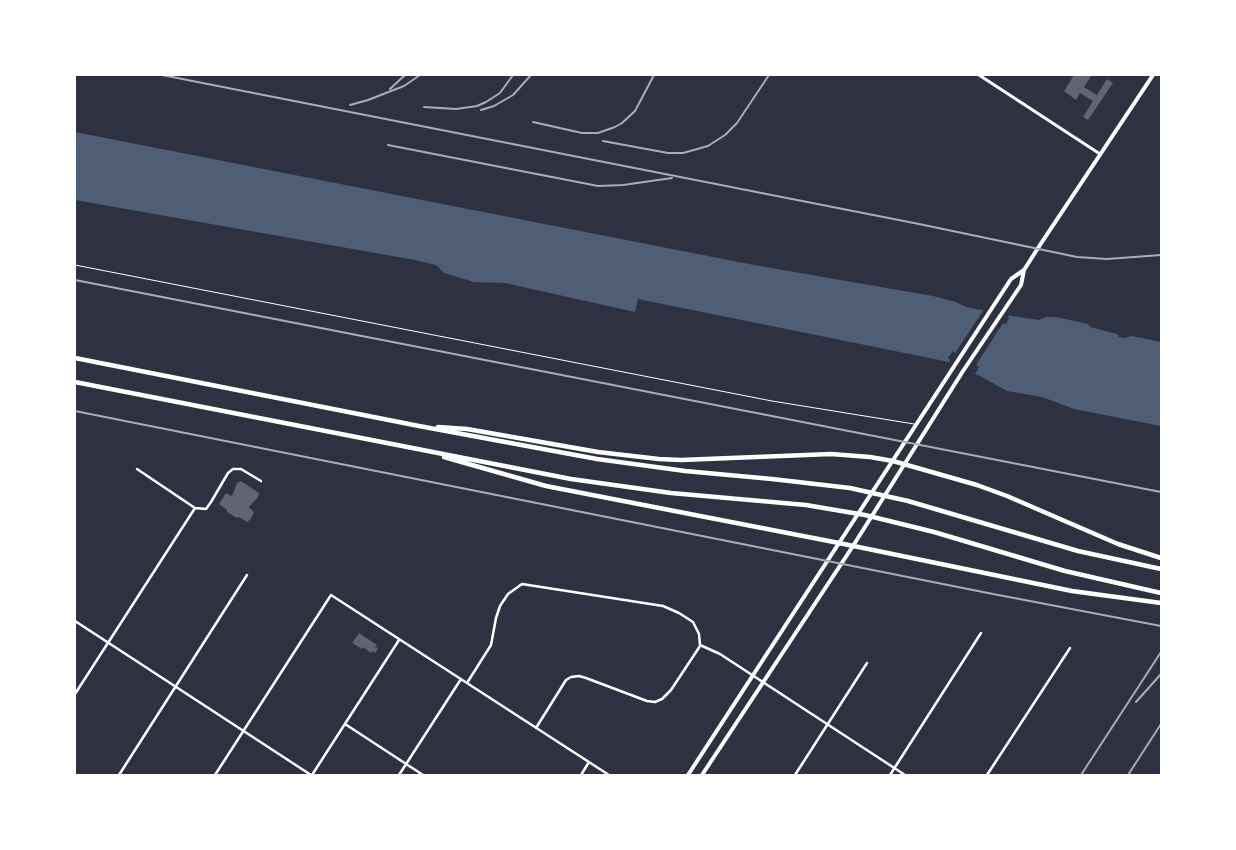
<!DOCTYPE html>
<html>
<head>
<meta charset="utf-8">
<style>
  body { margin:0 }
  #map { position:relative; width:1236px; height:850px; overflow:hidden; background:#2d3142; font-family:Manrope,sans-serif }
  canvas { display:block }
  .frame { position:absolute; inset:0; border:76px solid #fff; pointer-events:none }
</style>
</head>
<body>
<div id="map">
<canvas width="1236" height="850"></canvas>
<div class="frame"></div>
</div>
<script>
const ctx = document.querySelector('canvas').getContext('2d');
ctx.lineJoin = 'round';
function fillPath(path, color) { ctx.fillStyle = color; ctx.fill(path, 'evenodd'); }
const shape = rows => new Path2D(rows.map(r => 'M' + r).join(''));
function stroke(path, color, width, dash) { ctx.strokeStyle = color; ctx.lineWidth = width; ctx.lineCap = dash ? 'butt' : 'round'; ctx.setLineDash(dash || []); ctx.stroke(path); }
fillPath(shape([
  [75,132,754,265,933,296,956,302,966,307,1012,316,1039,320,1046,317,1056,317,1088,324,1090,327,1117,334,1119,337,1124,338,1132,336,1161,342,1161,426,1074,409,1042,397,1007,391,982,377,949,362,638,299,635,312,505,283,474,282,444,273,436,265,415,260,75,200]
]), '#4f5d75');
fillPath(shape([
  [985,308,1005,312,1009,315,1008,317,1009,318,1006,324,1003,323,976,365,979,367,975,374,972,372,970,375,949,362,950,359,948,358,953,351,955,353]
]), '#2d3142');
fillPath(shape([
  [1074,75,1092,75,1084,87,1097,95,1107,79,1113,83,1088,120,1083,117,1093,101,1080,93,1076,100,1064,91],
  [241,481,259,493,258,497,249,507,254,512,251,519,247,522,239,517,237,518,227,512,227,510,219,504,226,493,232,496,237,483],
  [359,633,377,645,375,647,378,648,375,653,373,651,371,653,363,647,362,649,352,643]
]), '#626471');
stroke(shape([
  [75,265,772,401,914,424]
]), '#fff', 1);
stroke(shape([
  [137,469,195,508],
  [195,508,206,509,211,502,228,473,233,469,241,469,261,481],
  [75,621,311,775],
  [700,645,720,654,905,775],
  [467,683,491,645,496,618,500,606,508,594,522,584,663,606,679,613,693,622,699,634,700,645],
  [75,694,195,508],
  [345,724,423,775],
  [536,728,566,680,571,677,579,676,586,678,647,701,655,702,662,699,671,690,700,646],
  [119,775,247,575],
  [215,775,331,595,609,775],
  [312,775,399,640],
  [399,775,461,679],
  [581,775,589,762],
  [795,775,867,663],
  [890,775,981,633],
  [987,775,1070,648]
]), '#fff', 2.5);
stroke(shape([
  [979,75,1100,154]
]), '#fff', 3);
stroke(shape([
  [688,775,994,305,1011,279,1024,270],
  [702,775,853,546,963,371,1021,285,1024,270,1038,248,1153,75]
]), '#fff', 4);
stroke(shape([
  [75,358,419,426,597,459,685,471,772,479,850,488,908,501,1078,551,1161,569],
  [75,382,571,479,671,493,806,505,865,515,934,532,1065,571,1161,593],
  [438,427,467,429,598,452,659,459,681,460,831,454,870,457,893,461,977,485,1007,496,1118,544,1161,558],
  [444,457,546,486,839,543,1072,591,1161,603]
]), '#fff', 4.5);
stroke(shape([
  [162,75,919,224,1077,257,1107,259,1161,255],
  [390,89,405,75],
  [350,105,368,100,404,86,420,75],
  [424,107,456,109,477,106,486,102,500,93,513,75],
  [481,110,494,106,513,95,531,75],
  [533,122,582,133,598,133,615,127,622,123,635,111,654,75],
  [603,141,668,153,683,153,708,146,725,135,737,123,769,75],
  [388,145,598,186,623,185,672,178],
  [75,280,1161,492],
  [75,411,993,594,1161,626],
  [1136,702,1161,674],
  [1081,775,1161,652],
  [1128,775,1161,724]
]), '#abadb3', 2);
</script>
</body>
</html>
